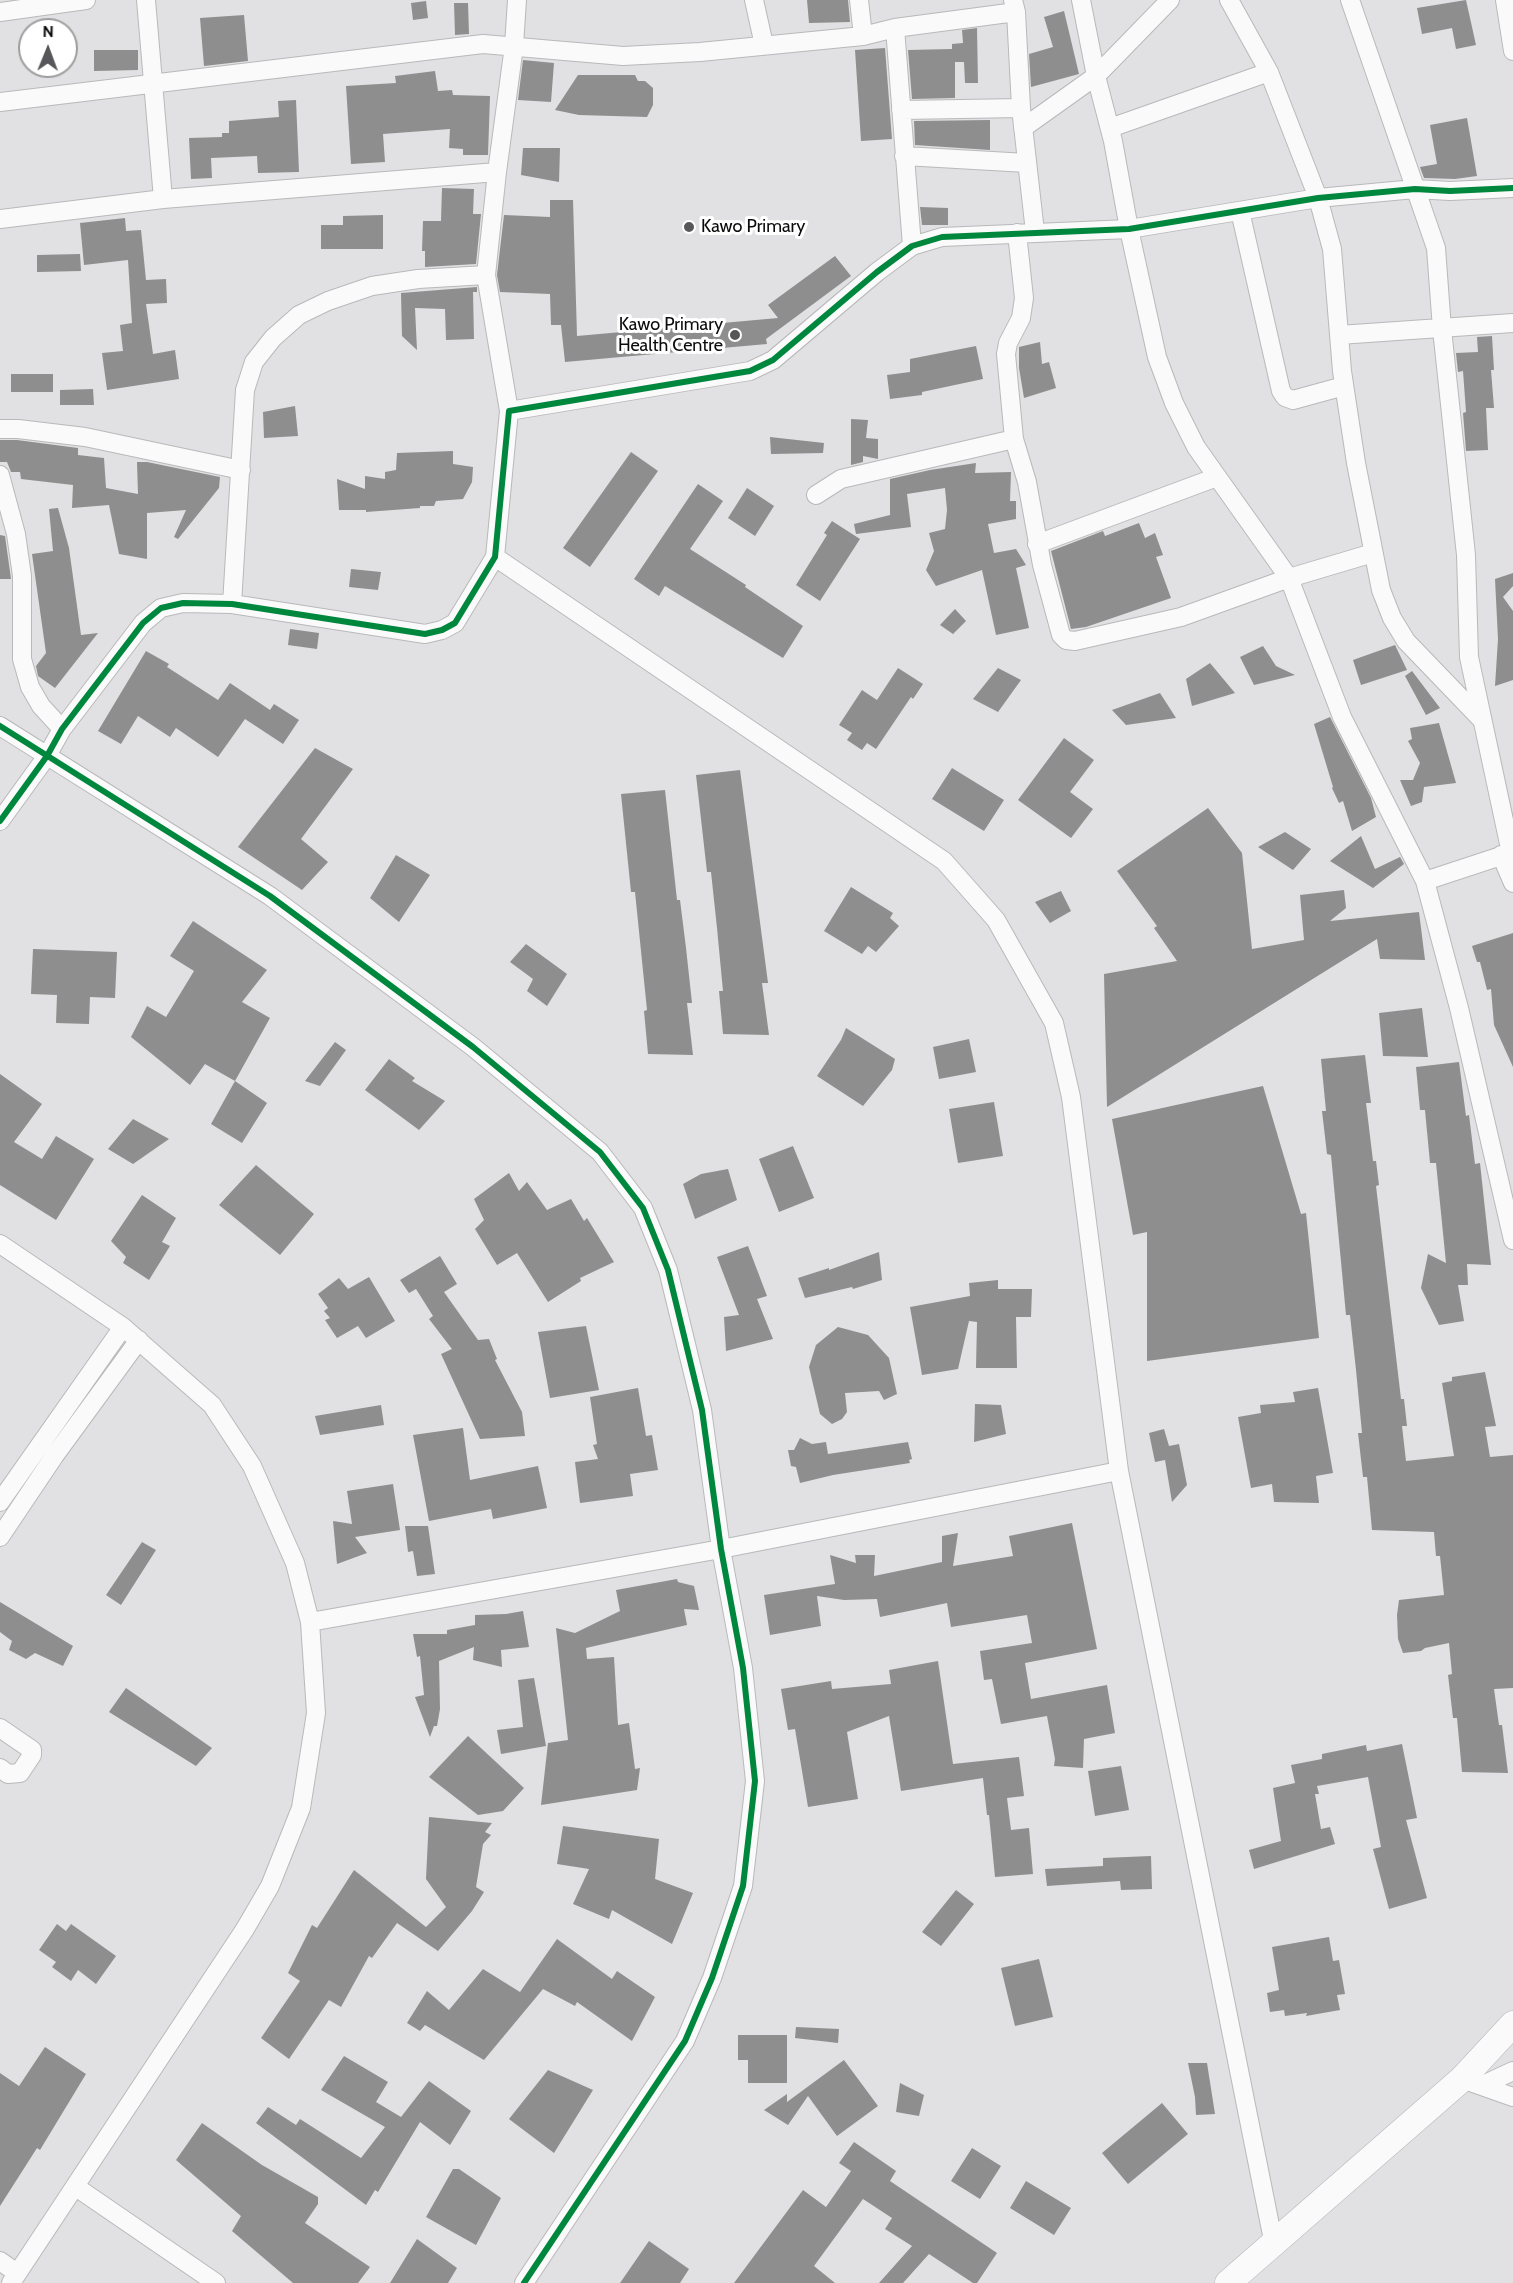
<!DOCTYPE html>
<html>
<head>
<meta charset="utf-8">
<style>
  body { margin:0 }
  #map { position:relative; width:1513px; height:2283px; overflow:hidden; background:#e1e0e2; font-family:Cabin,sans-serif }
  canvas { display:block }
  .north { position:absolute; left:18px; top:18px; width:60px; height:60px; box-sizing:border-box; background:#fff; border:2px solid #9e9e9e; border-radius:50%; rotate:1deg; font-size:16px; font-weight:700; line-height:24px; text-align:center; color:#0c0c0d }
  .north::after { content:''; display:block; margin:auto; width:21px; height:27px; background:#575658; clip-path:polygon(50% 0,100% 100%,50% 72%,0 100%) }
</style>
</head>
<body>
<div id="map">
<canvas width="1513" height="2283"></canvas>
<div class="north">N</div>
</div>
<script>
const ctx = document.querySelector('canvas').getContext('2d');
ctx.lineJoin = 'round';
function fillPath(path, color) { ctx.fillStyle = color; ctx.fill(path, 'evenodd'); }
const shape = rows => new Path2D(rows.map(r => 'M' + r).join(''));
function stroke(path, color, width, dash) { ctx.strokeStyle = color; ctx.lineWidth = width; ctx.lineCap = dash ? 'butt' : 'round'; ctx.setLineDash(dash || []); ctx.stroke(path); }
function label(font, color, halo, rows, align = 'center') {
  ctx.font = font + ' Cabin,sans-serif'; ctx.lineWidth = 6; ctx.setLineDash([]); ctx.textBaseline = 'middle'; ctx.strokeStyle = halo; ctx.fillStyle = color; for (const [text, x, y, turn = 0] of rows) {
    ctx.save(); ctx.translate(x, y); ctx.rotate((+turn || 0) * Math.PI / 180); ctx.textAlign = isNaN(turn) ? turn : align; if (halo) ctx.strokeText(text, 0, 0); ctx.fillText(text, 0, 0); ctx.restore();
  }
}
fillPath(shape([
  [807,0,848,0,850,22,809,23],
  [1466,0,1476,45,1456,49,1452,28,1422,34,1417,8],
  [426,1,428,18,413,20,411,3],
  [454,3,468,3,469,34,455,35],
  [1064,11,1079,74,1031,87,1029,54,1053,47,1044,17],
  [244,15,248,61,204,66,200,18],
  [977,28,978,83,965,83,964,62,955,62,955,98,912,99,908,50,952,49,952,44,963,43,962,30],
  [885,48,892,139,861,141,855,50],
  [94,50,138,50,138,70,94,71],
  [523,60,554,63,551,102,518,100],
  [435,71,438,91,452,90,453,95,490,96,488,155,463,155,463,149,449,148,450,129,383,134,385,162,351,164,346,86,396,83,395,76],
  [578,75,635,75,638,81,645,81,653,88,653,105,647,117,579,115,555,110],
  [296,100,299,172,258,173,257,156,211,158,212,178,191,179,189,138,222,137,222,133,229,133,229,121,279,117,278,101],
  [1467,118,1477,176,1455,179,1424,178,1420,167,1437,164,1430,125],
  [990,120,990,150,915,145,914,121],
  [523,148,560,148,559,182,521,175],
  [442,188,474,189,473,214,481,214,476,264,425,267,425,251,422,251,423,221,441,221],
  [550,200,573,200,577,336,778,318,768,305,835,256,851,276,766,339,767,344,565,362,561,325,551,325,550,294,500,292,497,275,504,215,550,217],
  [920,207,948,208,948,225,922,225],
  [383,215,383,249,321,249,321,225,343,225,343,216],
  [125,218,126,231,141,230,146,280,166,279,167,303,146,304,153,354,175,350,179,379,107,390,102,353,123,351,120,325,132,323,128,260,84,265,80,223],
  [80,254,81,271,37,272,37,255],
  [477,287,477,292,473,292,474,339,446,340,445,309,415,308,417,350,402,336,401,293],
  [1492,336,1494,370,1491,370,1494,408,1486,408,1488,450,1466,451,1463,413,1466,412,1463,371,1458,372,1456,353,1478,352,1477,337],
  [1040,342,1042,364,1049,362,1056,388,1024,398,1019,368,1019,347],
  [976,346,983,379,922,392,922,395,890,399,887,375,910,372,910,359],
  [11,374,53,374,53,392,11,392],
  [93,389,94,405,60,405,60,390],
  [295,406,298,436,264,438,263,412],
  [851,419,868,420,866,438,878,439,878,459,863,456,863,462,851,465],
  [770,437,824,443,823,453,771,454],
  [0,440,17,440,78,448,78,455,104,458,106,488,138,494,137,462,147,462,220,477,219,488,178,539,174,537,186,510,147,513,147,559,119,554,109,505,72,508,73,485,21,479,20,472,11,472,7,462,0,462],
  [453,451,453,464,473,467,472,482,463,499,436,501,434,506,420,506,420,508,366,512,366,510,339,510,337,479,365,489,365,476,385,479,385,472,396,470,397,453],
  [631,452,658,471,590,567,563,548],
  [976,463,975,473,1011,472,1010,501,1016,501,1016,519,988,524,994,553,1016,549,1026,565,1016,568,1029,628,996,635,982,570,936,586,926,570,934,551,929,533,945,529,947,510,945,488,907,494,911,527,856,534,854,524,890,515,890,479,930,470],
  [698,484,723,501,690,549,746,585,745,587,803,626,783,658,665,586,659,596,634,579],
  [747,488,774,506,755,536,728,518],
  [58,508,69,548,81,635,98,633,55,688,38,676,36,666,46,653,32,554,53,551,49,509],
  [832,521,860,539,820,601,796,585,827,535,824,533],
  [1139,523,1145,538,1155,533,1163,555,1156,557,1171,598,1086,627,1071,629,1051,551,1103,531,1105,536],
  [0,535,5,536,11,579,0,579],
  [351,569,381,572,378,590,349,587],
  [1513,573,1513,586,1503,597,1513,611,1513,680,1495,686,1498,639,1495,579],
  [955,609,966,621,953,634,940,625],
  [290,629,319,633,317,649,288,645],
  [1395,645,1407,670,1361,685,1353,660],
  [1263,646,1276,666,1295,675,1254,685,1240,657],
  [146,651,169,664,167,667,218,700,230,683,270,710,274,704,299,720,283,744,245,719,218,757,176,728,170,737,138,716,121,744,98,731],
  [1210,663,1235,693,1192,706,1186,679],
  [898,668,923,684,913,699,911,697,876,749,867,743,862,750,847,740,852,733,839,725,862,690,877,700],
  [998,668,1021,680,998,712,973,699],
  [1412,671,1440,708,1426,715,1405,676],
  [1160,693,1176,718,1126,725,1112,710],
  [1330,717,1371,798,1376,817,1352,831,1343,801,1339,803,1332,788,1333,787,1314,724],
  [1439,723,1456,783,1424,787,1422,802,1411,806,1400,780,1413,780,1420,763,1408,741,1412,739,1410,728],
  [1064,738,1094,760,1070,792,1093,809,1071,838,1018,800],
  [315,748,353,769,301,839,328,862,302,890,238,847],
  [952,768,1004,800,984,831,932,799],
  [740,770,768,983,762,983,769,1035,723,1034,719,991,723,991,717,928,711,872,707,872,696,775],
  [665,790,677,900,680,900,686,948,692,1003,687,1003,693,1055,648,1054,644,1011,647,1010,635,892,631,892,621,794],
  [1208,808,1242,853,1252,949,1304,940,1300,895,1344,890,1346,908,1330,921,1419,912,1425,960,1380,959,1377,939,1107,1107,1104,974,1177,961,1154,928,1157,926,1117,871],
  [1285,832,1311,849,1293,870,1258,847],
  [1361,836,1375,869,1400,857,1404,864,1373,888,1330,861],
  [396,855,430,875,399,922,370,898],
  [851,887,893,913,890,918,899,926,876,952,868,946,862,954,824,931],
  [1061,891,1071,911,1050,923,1035,902],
  [193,921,267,970,242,1002,270,1018,235,1081,205,1064,190,1085,131,1037,147,1006,166,1017,194,971,170,956],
  [1513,933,1513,1067,1494,1025,1491,989,1487,990,1480,962,1477,962,1472,946],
  [526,944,567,974,547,1006,527,991,533,979,510,962],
  [33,949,117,952,115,998,90,997,89,1024,56,1023,57,995,31,994],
  [1422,1008,1428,1057,1383,1056,1379,1013],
  [846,1028,895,1059,892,1070,863,1106,817,1076,841,1040],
  [969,1039,976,1072,939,1079,933,1047],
  [335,1042,346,1050,320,1086,305,1081],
  [1365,1055,1371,1103,1366,1103,1373,1161,1376,1161,1379,1185,1376,1186,1401,1399,1404,1399,1407,1426,1402,1426,1406,1461,1454,1456,1442,1383,1452,1381,1452,1377,1485,1372,1496,1426,1485,1427,1490,1457,1513,1455,1513,1688,1494,1689,1499,1725,1502,1725,1508,1773,1462,1772,1457,1718,1453,1718,1448,1675,1452,1674,1449,1643,1425,1648,1421,1651,1403,1653,1398,1639,1397,1615,1399,1600,1444,1595,1440,1556,1436,1556,1434,1532,1372,1530,1367,1477,1363,1477,1358,1433,1362,1433,1356,1370,1350,1315,1346,1315,1331,1155,1327,1154,1322,1111,1326,1111,1321,1059],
  [389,1059,415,1078,412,1081,445,1101,419,1130,365,1090],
  [1459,1062,1466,1116,1469,1115,1475,1164,1480,1163,1491,1265,1467,1264,1468,1285,1458,1285,1464,1321,1439,1325,1421,1288,1428,1254,1446,1263,1436,1163,1430,1163,1425,1110,1420,1110,1416,1067],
  [0,1074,42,1104,14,1142,42,1159,56,1136,94,1159,56,1220,0,1185],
  [235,1081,267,1103,242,1143,211,1124],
  [1263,1086,1301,1214,1306,1213,1319,1338,1147,1361,1147,1232,1133,1235,1112,1119],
  [994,1102,1003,1156,958,1163,949,1109],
  [133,1119,169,1139,133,1164,108,1149],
  [793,1146,814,1198,779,1212,759,1159],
  [256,1165,314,1214,280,1255,219,1205],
  [728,1169,737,1200,695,1219,683,1184,701,1174],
  [509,1173,519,1191,527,1182,547,1210,571,1199,584,1221,587,1218,614,1262,580,1278,581,1281,548,1302,517,1253,497,1265,475,1229,484,1220,474,1199],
  [142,1195,176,1218,162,1242,170,1246,149,1280,123,1263,126,1257,111,1241],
  [748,1246,767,1296,757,1299,773,1339,726,1351,724,1317,739,1315,717,1257],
  [879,1252,882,1280,853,1289,852,1287,805,1298,798,1278,829,1268,829,1270],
  [440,1256,457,1284,444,1292,478,1340,489,1339,497,1359,495,1360,522,1412,525,1436,480,1439,441,1354,452,1349,429,1319,433,1316,416,1289,409,1293,400,1280],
  [369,1277,395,1321,366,1338,358,1326,337,1338,325,1320,330,1318,324,1311,328,1308,318,1294,339,1278,348,1289],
  [998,1280,998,1289,1032,1289,1031,1317,1016,1317,1017,1368,976,1368,977,1322,969,1321,958,1369,922,1375,910,1307,970,1296,969,1283],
  [586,1326,599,1390,550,1398,538,1332],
  [838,1327,868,1335,889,1358,897,1394,884,1400,879,1391,845,1393,847,1412,842,1419,832,1424,820,1414,809,1367,816,1345],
  [638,1388,646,1436,652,1435,658,1470,630,1474,633,1496,580,1503,575,1462,598,1459,593,1445,597,1444,590,1397],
  [1318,1388,1333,1473,1316,1476,1319,1503,1274,1502,1272,1484,1251,1488,1238,1417,1261,1413,1260,1405,1295,1402,1293,1392],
  [975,1404,1001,1405,1006,1434,974,1442],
  [381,1405,384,1425,320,1435,315,1416],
  [463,1428,470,1480,538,1466,547,1508,493,1519,491,1509,429,1521,413,1435],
  [1164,1429,1169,1446,1179,1444,1187,1485,1172,1502,1165,1460,1155,1462,1149,1433],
  [800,1438,812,1444,826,1442,828,1454,908,1442,912,1459,909,1460,910,1463,833,1475,800,1483,796,1467,791,1466,788,1450,794,1450],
  [393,1484,400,1530,355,1537,367,1553,337,1564,333,1521,352,1524,347,1491],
  [1072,1523,1097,1649,1025,1663,1031,1699,1107,1685,1115,1733,1084,1739,1083,1768,1054,1766,1055,1759,1047,1716,1001,1724,992,1679,984,1680,980,1651,1032,1643,1027,1615,951,1627,947,1603,880,1617,877,1599,844,1600,817,1596,821,1626,770,1635,764,1595,835,1584,830,1555,856,1563,855,1555,875,1555,874,1576,942,1562,942,1536,958,1533,953,1566,1013,1556,1009,1536],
  [405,1526,428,1526,435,1574,417,1576,413,1551,408,1552],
  [142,1542,156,1550,121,1605,106,1595],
  [677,1579,678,1582,694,1586,699,1610,684,1609,687,1625,586,1648,587,1659,614,1657,618,1725,629,1723,635,1769,640,1768,637,1790,541,1805,548,1743,568,1740,556,1628,575,1633,620,1611,616,1590],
  [0,1602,73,1646,63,1666,35,1653,26,1659,9,1650,12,1641,0,1632],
  [523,1611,529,1647,501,1650,502,1667,473,1660,474,1647,439,1661,440,1709,437,1726,434,1726,430,1737,415,1697,424,1695,420,1656,417,1657,413,1634,447,1634,447,1630,475,1625,475,1615,506,1614],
  [938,1661,953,1764,1019,1757,1024,1796,1007,1798,1011,1830,1029,1828,1033,1874,995,1877,989,1815,987,1815,983,1778,901,1791,889,1716,847,1732,858,1799,808,1807,795,1729,788,1730,781,1689,831,1681,832,1689,891,1684,889,1670],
  [534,1678,546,1746,501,1754,497,1730,523,1727,518,1680],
  [126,1688,212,1748,196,1766,109,1712],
  [468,1736,524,1788,503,1811,478,1815,429,1777],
  [1402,1744,1417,1818,1406,1820,1427,1898,1389,1909,1373,1849,1381,1847,1368,1777,1317,1786,1319,1794,1315,1794,1321,1829,1330,1827,1335,1844,1254,1869,1249,1850,1281,1841,1273,1788,1295,1783,1291,1765,1322,1759,1322,1754,1366,1745,1367,1751],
  [1121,1766,1129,1810,1095,1816,1088,1771],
  [429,1817,492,1823,485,1832,491,1835,483,1844,476,1887,484,1892,472,1911,438,1951,397,1923,372,1958,369,1956,341,2007,329,2000,289,2059,261,2038,300,1981,288,1973,312,1925,317,1928,354,1870,426,1927,446,1907,426,1879],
  [563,1826,659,1839,655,1879,693,1893,672,1944,612,1910,609,1919,573,1904,589,1869,557,1864],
  [1151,1856,1152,1889,1121,1890,1120,1881,1047,1886,1045,1869,1103,1866,1103,1858],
  [956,1890,974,1904,941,1946,922,1932],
  [57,1924,66,1931,71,1924,116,1956,96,1984,78,1970,71,1981,52,1967,56,1962,39,1950],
  [1329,1937,1333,1961,1339,1960,1345,1994,1337,1995,1340,2010,1306,2016,1307,2013,1285,2016,1284,2010,1270,2012,1267,1993,1279,1990,1272,1947],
  [557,1939,612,1979,617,1971,655,1997,632,2041,577,2002,575,2006,543,1989,484,2060,425,2025,420,2031,407,2023,427,1991,449,2010,483,1969,520,1992],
  [1039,1959,1053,2017,1015,2026,1001,1968],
  [796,2027,839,2029,838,2043,795,2038],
  [738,2035,787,2035,787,2083,748,2083,748,2060,738,2060],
  [45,2047,86,2074,40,2150,37,2148,0,2206,0,2073,19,2086],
  [344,2056,388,2082,376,2102,401,2117,429,2081,471,2111,450,2145,420,2122,378,2192,375,2190,366,2205,256,2123,268,2107,296,2125,300,2119,361,2158,385,2127,321,2090],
  [844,2060,878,2106,837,2136,808,2096,788,2125,764,2110,787,2094,787,2102],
  [1188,2063,1207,2063,1215,2114,1196,2115,1195,2097],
  [548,2070,593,2090,554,2153,509,2119],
  [900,2083,924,2095,919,2116,896,2112],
  [1162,2103,1188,2134,1128,2184,1102,2153],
  [202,2123,262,2165,318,2197,318,2204,305,2223,370,2267,358,2283,293,2283,232,2231,241,2216,176,2160],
  [854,2142,896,2171,890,2181,997,2253,977,2283,973,2283,929,2254,903,2283,879,2283,912,2246,885,2229,892,2218,863,2199,814,2266,835,2283,734,2283,803,2190,826,2207,851,2171,839,2163],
  [972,2148,1001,2166,980,2199,951,2181],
  [453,2169,459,2169,501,2198,476,2245,426,2217],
  [1026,2181,1071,2208,1054,2235,1010,2208],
  [417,2239,457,2268,448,2283,390,2283],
  [649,2241,689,2269,680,2283,620,2283]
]), '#8e8e8f');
const street = shape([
  [146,0,163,199],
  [754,0,764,45],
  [859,0,863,36],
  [1013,0,1016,12,1021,108,1035,232],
  [1081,0,1096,76,1113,141,1129,229,1157,357,1174,403,1196,447,1289,578,1342,717,1425,881,1459,1008,1513,1240],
  [1229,0,1269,72,1318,198,1332,249,1342,371,1356,463,1381,590,1392,618,1406,641,1482,720],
  [1350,0,1436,248,1442,329,1466,555,1469,657,1511,853],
  [1505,0,1513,51],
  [0,12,86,0],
  [895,28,1016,12],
  [0,102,483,44,623,56,700,52,863,36,895,28,912,246],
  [901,110,1021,108],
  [1023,128,1096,76,1170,0],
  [1110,128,1269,72],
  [904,156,1027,163],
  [1240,211,1281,391,1285,397,1293,400,1344,386],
  [0,219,163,199,497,172],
  [1017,233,1024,298,1021,318,1008,343,1006,354,1014,439,1027,482,1042,565,1061,635,1066,640,1075,641,1181,617,1289,578,1373,553],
  [1339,335,1513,323],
  [509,411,486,275,497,172,514,46,517,0],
  [0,429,18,429,85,437,241,470],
  [0,475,16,534,22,576,22,659,30,687,41,706,62,729],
  [816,495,841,479,1014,439],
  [1037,544,1217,477],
  [495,557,944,861,996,920,1054,1023,1071,1097,1119,1471],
  [232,604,245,390,254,362,273,338,299,315,328,301,372,286,418,279,486,275],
  [0,726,270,896,473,1047,600,1152,643,1208,668,1270,702,1410,721,1549,743,1668,755,1781,743,1886,712,1978,685,2041,524,2283],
  [0,821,47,756,62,729,143,623,161,608,183,603,232,604,425,634,442,630,455,623,495,557,509,411,750,371,773,360,877,272,912,246,942,237,1129,229,1318,198,1415,189,1450,191,1513,188],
  [1501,855,1513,883],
  [1425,881,1513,852],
  [0,1244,123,1327,212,1405,252,1466,295,1563,310,1622,316,1713,301,1808,270,1886,245,1929,11,2283],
  [0,1502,123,1327],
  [0,1537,55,1455,139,1340],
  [310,1622,721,1549,1119,1471,1274,2245],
  [0,1728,32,1750,32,1755,20,1773,8,1774,0,1768],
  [1462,2079,1513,2097],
  [1483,2085,1513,2071],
  [76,2187,216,2283],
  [0,2261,17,2273]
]);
const secondary = shape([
  [1228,2283,1462,2079,1513,2024]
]);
stroke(street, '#b9b8ba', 20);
stroke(secondary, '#b9b8ba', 27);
stroke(street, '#fafafb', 18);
stroke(secondary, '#fafafb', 26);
stroke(shape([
  [0,726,270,896,473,1047,600,1152,643,1208,668,1270,702,1410,721,1549,743,1668,755,1781,743,1886,712,1978,685,2041,524,2283],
  [0,821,47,756,62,729,143,623,161,608,183,603,232,604,425,634,442,630,455,623,495,557,509,411,750,371,773,360,877,272,912,246,942,237,1129,229,1318,198,1415,189,1450,191,1513,188]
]), '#00873e', 6);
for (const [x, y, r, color] of [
  [689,227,6,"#575658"],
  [735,335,6,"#575658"]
]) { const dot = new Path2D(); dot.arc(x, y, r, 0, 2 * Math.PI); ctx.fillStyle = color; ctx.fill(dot); stroke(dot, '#fff', 2); }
label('18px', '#0c0c0d', '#fff', [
  ["Kawo Primary",701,227],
  ["Kawo Primary",723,325,"right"],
  ["Health Centre",723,346,"right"]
], 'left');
</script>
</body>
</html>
